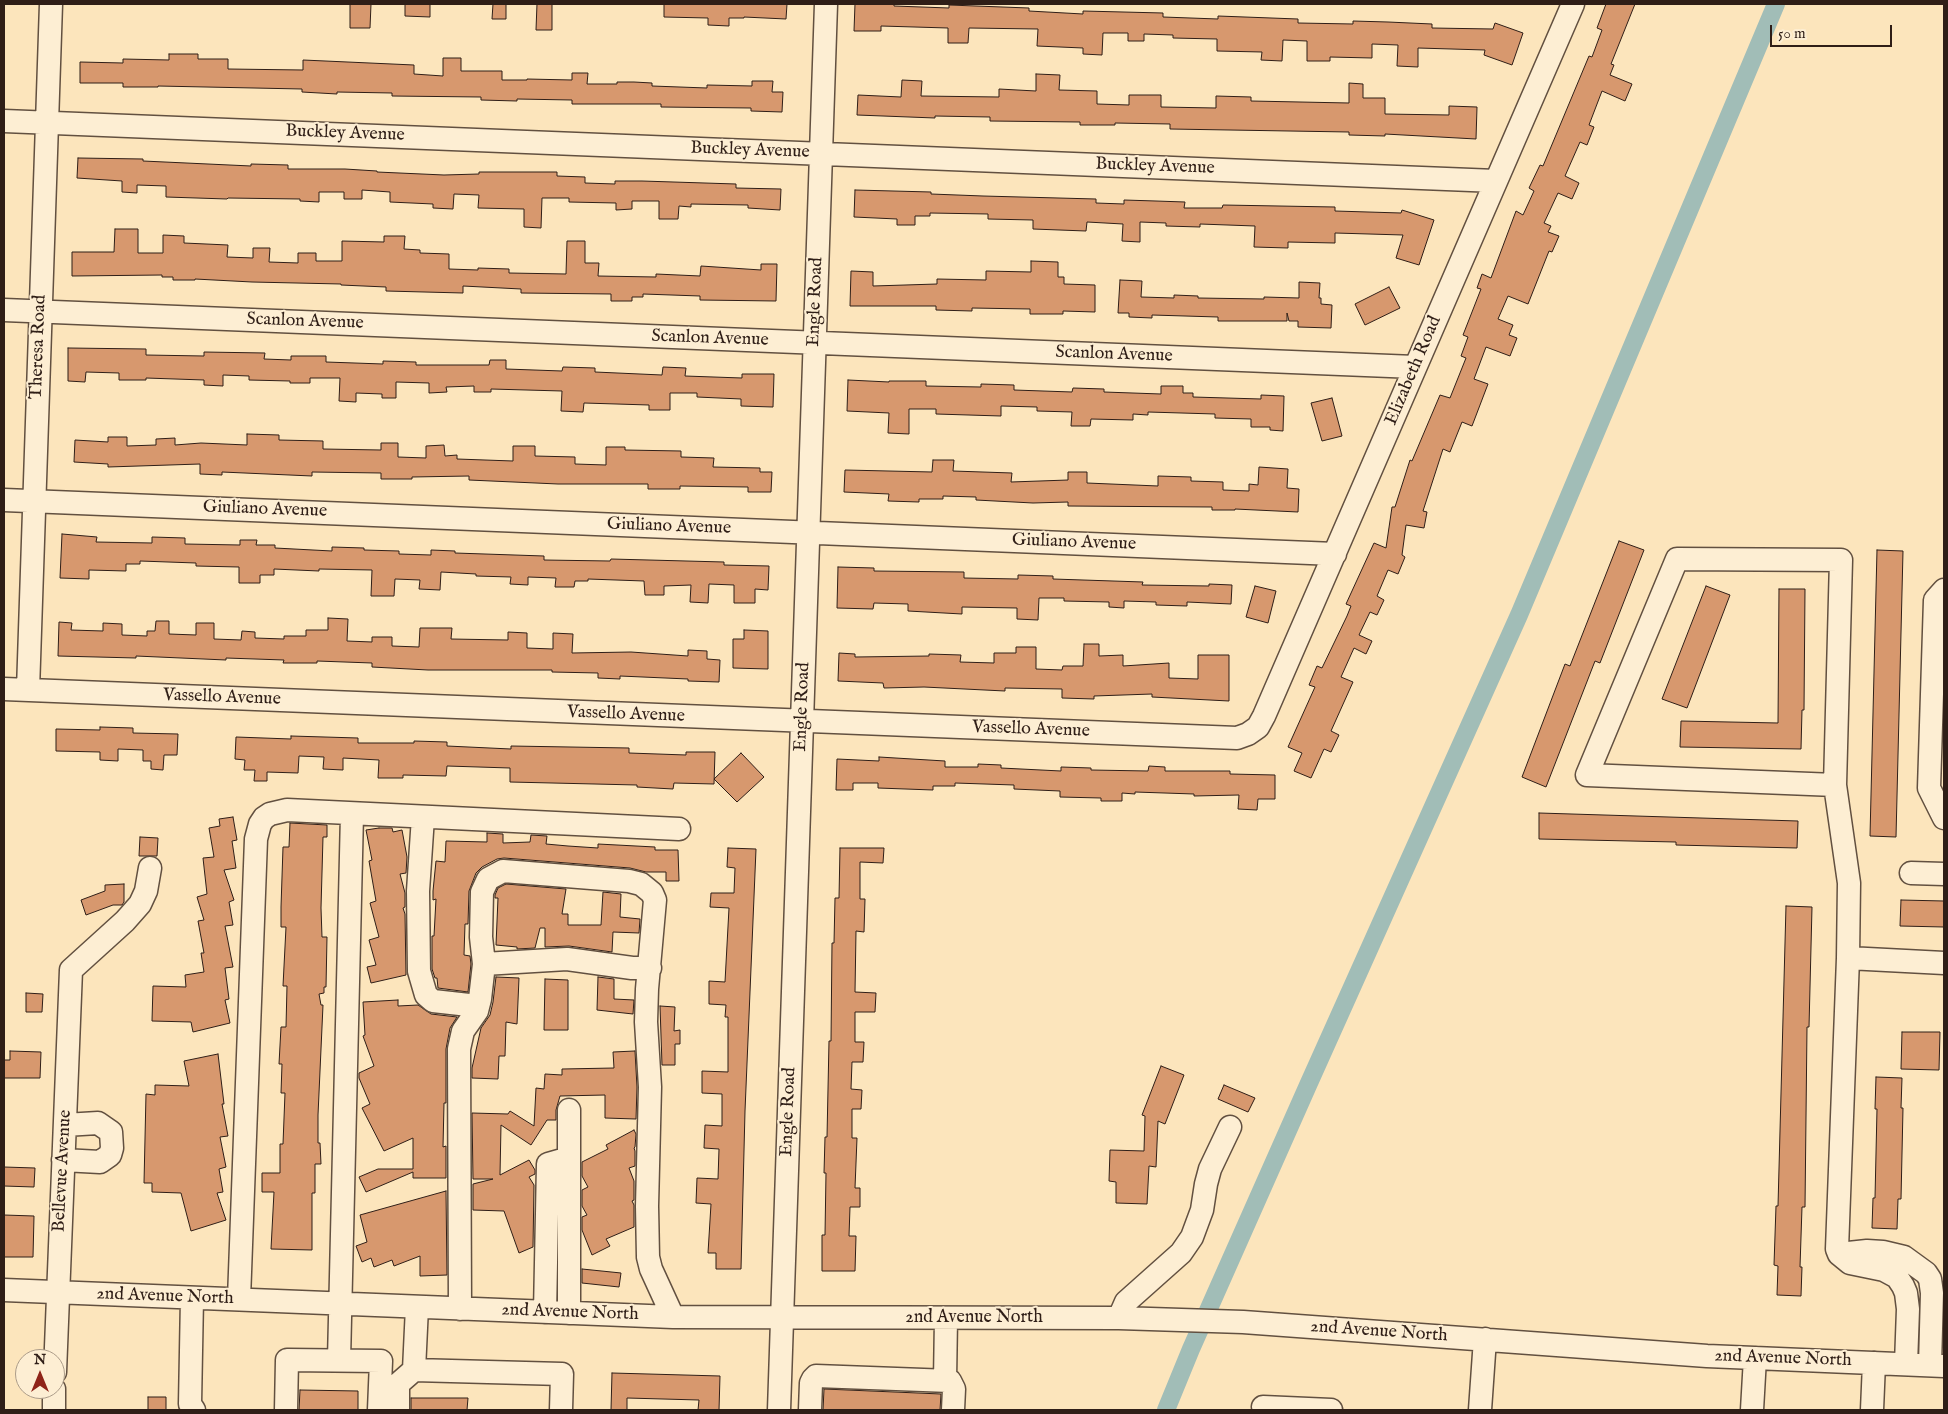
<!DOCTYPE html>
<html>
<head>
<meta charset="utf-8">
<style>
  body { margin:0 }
  #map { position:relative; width:1948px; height:1414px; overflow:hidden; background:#fce5bc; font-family:"IM FELL English",serif }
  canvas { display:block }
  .frame { position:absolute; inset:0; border:5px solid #2f1e17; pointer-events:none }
  .north { position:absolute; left:15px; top:1349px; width:50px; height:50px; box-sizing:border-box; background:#fdeed3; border:1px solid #ab9b88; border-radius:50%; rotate:0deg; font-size:14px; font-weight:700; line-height:20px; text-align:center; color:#2f1e17 }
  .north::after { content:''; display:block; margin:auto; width:18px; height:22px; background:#8f2418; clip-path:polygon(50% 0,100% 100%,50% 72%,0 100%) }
  .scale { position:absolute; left:1770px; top:25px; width:122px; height:22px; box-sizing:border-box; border:2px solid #2f1e17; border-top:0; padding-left:6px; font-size:15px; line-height:18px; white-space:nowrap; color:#2f1e17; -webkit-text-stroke:4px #fdeed3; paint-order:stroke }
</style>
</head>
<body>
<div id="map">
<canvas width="1948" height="1414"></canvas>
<div class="frame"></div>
<div class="north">N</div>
<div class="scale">50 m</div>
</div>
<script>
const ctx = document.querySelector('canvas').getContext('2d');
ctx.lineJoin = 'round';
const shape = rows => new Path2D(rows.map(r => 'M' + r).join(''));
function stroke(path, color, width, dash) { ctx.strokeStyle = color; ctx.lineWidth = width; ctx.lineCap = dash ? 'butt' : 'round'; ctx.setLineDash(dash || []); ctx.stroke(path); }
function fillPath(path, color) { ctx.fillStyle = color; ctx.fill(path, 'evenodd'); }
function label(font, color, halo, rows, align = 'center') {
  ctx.font = font + ' "IM FELL English",serif'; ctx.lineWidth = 4; ctx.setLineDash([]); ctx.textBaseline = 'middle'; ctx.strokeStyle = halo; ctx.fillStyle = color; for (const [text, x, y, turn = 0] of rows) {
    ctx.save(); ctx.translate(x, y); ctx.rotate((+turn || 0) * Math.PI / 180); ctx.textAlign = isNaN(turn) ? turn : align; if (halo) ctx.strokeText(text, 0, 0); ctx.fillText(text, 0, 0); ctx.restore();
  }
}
stroke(shape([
  [1166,1410,1191,1349,1309,1083,1519,615,1776,4]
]), '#a1bdb7', 18);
const building = shape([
  [350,4,371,4,370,28,350,28,350,4],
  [405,4,430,4,430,17,405,16,405,4],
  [493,4,506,4,506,19,492,19,493,4],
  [537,4,552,4,552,30,536,30,537,4],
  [664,4,787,4,786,19,744,17,744,18,729,18,729,26,708,25,708,18,664,17,664,4],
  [855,4,894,4,894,6,949,8,949,5,1029,8,1029,11,1083,14,1083,11,1163,13,1163,17,1218,19,1218,16,1298,19,1298,23,1353,24,1353,21,1388,22,1432,24,1432,28,1493,29,1495,23,1523,33,1512,65,1484,55,1485,50,1418,48,1418,67,1397,66,1398,45,1372,44,1372,58,1330,57,1330,61,1307,61,1307,41,1283,40,1282,61,1261,60,1262,52,1217,51,1217,39,1173,38,1173,35,1144,34,1144,41,1128,41,1128,33,1103,33,1102,55,1083,54,1083,48,1037,46,1038,29,969,28,968,43,948,43,948,28,881,26,881,31,854,31,855,4],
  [1606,4,1635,4,1611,64,1614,65,1610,75,1632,84,1625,101,1602,91,1589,125,1594,127,1587,145,1580,142,1565,176,1579,183,1572,199,1558,193,1544,223,1551,226,1548,232,1559,236,1552,252,1549,251,1528,304,1508,296,1498,319,1513,325,1509,335,1517,338,1510,356,1486,347,1474,379,1488,384,1472,426,1462,422,1450,452,1443,449,1423,511,1427,512,1424,528,1406,525,1402,555,1405,557,1398,574,1388,570,1377,596,1384,600,1377,615,1370,612,1359,635,1372,641,1366,654,1354,648,1341,677,1353,682,1331,731,1339,735,1331,752,1324,749,1311,778,1294,771,1302,753,1288,747,1315,687,1309,685,1317,666,1322,668,1347,616,1351,606,1346,604,1374,543,1386,548,1392,507,1395,507,1410,460,1412,461,1440,395,1450,398,1466,358,1461,356,1468,337,1463,335,1481,289,1477,288,1482,274,1491,278,1516,211,1523,215,1534,191,1529,188,1540,165,1543,166,1589,56,1592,57,1602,30,1597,28,1606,4],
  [169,54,198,54,198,59,228,59,228,69,303,70,303,60,414,65,414,74,443,76,443,58,461,58,461,71,502,71,502,80,527,80,527,79,572,80,572,73,588,73,587,84,617,84,617,82,634,82,652,83,652,86,707,88,707,85,752,86,752,81,773,81,772,92,783,92,782,112,751,111,751,108,661,107,661,104,572,104,572,100,517,99,517,101,481,100,481,97,392,96,392,93,337,92,337,94,302,92,302,89,158,86,158,87,123,87,123,83,80,83,80,62,123,63,123,59,169,60,169,54],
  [1036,74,1060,75,1059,90,1097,91,1097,104,1129,105,1129,95,1161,95,1161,107,1216,108,1216,96,1251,97,1251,101,1349,103,1349,83,1363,84,1363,98,1385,98,1385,114,1449,115,1449,106,1477,107,1476,139,1385,134,1385,136,1349,135,1349,132,1170,129,1170,124,1115,123,1115,125,1080,125,1080,122,990,121,990,117,935,116,935,118,857,115,858,95,901,97,902,80,922,81,921,96,999,97,999,89,1036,91,1036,74],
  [78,158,143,159,143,161,251,166,251,164,288,165,288,169,345,169,377,171,377,172,444,175,479,174,479,172,557,172,557,176,585,177,585,183,615,184,615,181,642,181,736,184,736,188,781,189,780,210,748,208,748,205,691,204,691,207,679,206,678,219,659,219,659,201,632,201,632,209,616,210,616,203,569,202,569,198,542,198,541,228,524,227,524,209,478,208,479,195,454,194,453,209,433,208,433,204,390,202,390,192,362,190,362,199,344,199,344,192,319,192,319,202,300,201,300,199,228,198,227,199,166,197,166,186,137,185,137,193,122,192,122,181,77,178,78,158],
  [855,190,931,192,931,194,983,196,1096,199,1096,203,1124,204,1124,200,1156,201,1185,202,1184,208,1222,208,1223,205,1335,207,1335,211,1401,213,1402,210,1434,220,1419,265,1396,258,1403,235,1335,233,1335,243,1288,242,1288,248,1254,247,1255,226,1200,224,1200,227,1166,226,1166,223,1140,222,1140,242,1122,241,1123,224,1087,222,1086,231,1033,229,1033,220,988,219,988,214,930,213,930,216,915,216,915,225,897,225,897,219,854,217,855,190],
  [115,229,138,229,138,253,163,253,163,235,184,236,184,243,228,245,227,257,253,258,253,248,270,248,269,262,298,263,298,253,316,253,316,261,342,261,342,241,384,242,384,236,405,236,404,249,420,250,420,253,449,254,449,269,478,270,478,268,509,269,509,273,566,274,567,241,585,241,585,263,599,263,598,276,656,277,656,274,700,276,701,266,761,270,761,264,777,264,776,301,700,300,700,296,643,294,643,297,632,297,632,301,611,301,611,294,521,293,521,289,463,286,463,293,386,291,386,287,341,285,341,284,252,282,195,279,195,280,173,280,173,277,162,277,162,275,72,276,72,252,114,252,115,229],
  [1031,261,1058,262,1058,277,1064,277,1064,284,1095,285,1095,312,1063,311,1063,314,1030,314,1030,309,972,308,972,311,936,310,936,306,850,306,851,271,873,272,873,286,937,284,937,279,986,280,986,271,1031,272,1031,261],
  [1120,280,1142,281,1141,297,1174,298,1174,295,1198,296,1198,298,1264,299,1264,297,1299,298,1299,282,1320,283,1319,298,1321,298,1321,304,1332,305,1331,328,1298,327,1298,321,1289,321,1287,313,1287,321,1218,321,1218,317,1152,315,1152,318,1129,317,1129,313,1118,313,1120,280],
  [1389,287,1400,308,1365,325,1355,304,1389,287],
  [68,348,146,349,146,355,204,356,204,352,265,353,264,359,291,360,291,356,326,356,326,362,383,364,383,361,416,362,416,365,489,365,490,360,506,360,506,369,562,371,563,367,595,368,595,372,662,375,663,367,686,368,685,376,742,378,742,374,774,374,773,407,741,406,741,399,697,397,697,393,670,393,670,410,649,410,649,405,584,403,583,412,561,411,562,391,491,389,491,392,474,392,474,386,446,387,447,392,429,393,429,383,396,382,396,398,382,398,382,394,356,393,356,402,339,401,340,378,310,378,310,383,290,383,290,381,249,380,249,376,223,375,223,386,204,385,204,380,146,378,146,380,119,380,119,373,86,372,85,382,68,381,68,348],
  [848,380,889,382,889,381,926,381,926,386,981,387,981,384,1014,385,1014,390,1072,392,1073,388,1104,389,1104,392,1161,394,1161,386,1183,386,1183,393,1193,393,1193,397,1261,399,1261,395,1284,396,1283,431,1270,430,1270,427,1251,427,1251,419,1215,418,1215,414,1148,412,1148,415,1133,414,1133,420,1091,419,1090,426,1071,426,1072,412,1037,411,1037,407,1001,406,1001,416,936,414,936,409,909,409,909,434,888,433,889,413,847,411,848,380],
  [1332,398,1342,436,1322,441,1311,403,1332,398],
  [247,434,279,435,279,440,323,441,323,449,381,450,381,443,398,443,398,457,426,458,426,446,444,445,445,456,457,455,457,459,513,461,513,446,535,446,535,456,575,457,575,464,606,465,606,447,625,447,625,450,681,451,681,457,714,458,713,467,760,468,760,472,772,472,771,492,748,492,748,487,680,486,680,489,648,489,648,484,558,484,469,480,469,476,412,477,412,479,381,479,381,473,312,472,312,476,222,472,222,475,200,474,200,464,108,467,108,464,74,462,75,440,108,442,108,437,127,437,127,446,156,445,156,439,175,438,175,445,201,443,247,445,247,434],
  [933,460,954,460,953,471,1012,473,1011,482,1068,480,1068,472,1087,472,1087,483,1158,486,1158,476,1191,477,1191,481,1223,482,1223,490,1249,491,1249,484,1258,485,1259,467,1288,469,1287,488,1299,489,1298,512,1235,509,1235,510,1212,510,1212,507,1068,506,1068,502,1033,503,976,500,976,497,943,496,943,499,919,499,919,502,888,501,889,494,844,492,845,470,932,472,933,460],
  [62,534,97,537,96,542,152,543,152,537,185,538,185,544,240,545,240,540,257,540,256,545,275,545,275,548,332,551,332,547,364,548,364,550,399,551,399,554,431,555,431,550,455,551,455,553,544,556,544,560,610,561,611,559,724,562,724,565,769,566,768,590,755,589,755,603,734,603,734,585,709,584,708,603,690,602,691,585,664,586,664,595,645,595,644,581,588,579,588,581,575,581,574,587,555,587,556,578,528,577,528,585,510,584,511,577,476,576,476,574,441,572,440,590,419,589,420,580,395,579,394,596,371,596,372,570,319,569,319,571,274,569,274,575,260,575,260,583,239,583,239,567,196,566,196,563,140,561,140,564,126,564,126,571,89,570,89,579,60,578,62,534],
  [1619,541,1644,550,1600,663,1595,661,1546,787,1522,777,1565,664,1570,666,1619,541],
  [1877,550,1903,551,1896,837,1870,836,1877,550],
  [838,567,874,568,874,571,964,572,964,578,1018,579,1018,575,1053,576,1053,579,1143,582,1142,585,1209,586,1209,584,1232,585,1231,604,1187,602,1187,606,1156,605,1156,602,1124,601,1124,608,1109,607,1109,602,1064,601,1064,598,1039,598,1038,620,1017,619,1017,608,962,607,962,614,908,611,908,604,874,603,873,609,837,608,838,567],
  [1255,586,1276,591,1268,623,1246,617,1255,586],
  [1706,586,1730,595,1687,708,1662,699,1706,586],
  [1779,589,1805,589,1804,710,1802,710,1801,749,1680,747,1681,721,1778,723,1779,589],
  [328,618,348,619,347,641,372,642,372,637,392,637,392,646,419,647,420,628,452,628,451,639,508,640,508,632,527,633,527,648,553,649,553,633,573,634,572,653,631,652,688,656,688,650,707,651,707,659,720,660,719,682,688,681,688,679,620,676,620,679,598,678,598,673,552,672,552,670,428,670,372,667,372,663,317,661,317,663,283,663,284,660,226,658,226,660,136,656,136,658,58,656,59,622,72,623,71,630,103,631,103,623,122,624,122,635,147,636,147,631,155,631,156,621,169,621,169,634,196,635,196,623,214,623,214,639,241,640,242,631,255,632,255,638,284,639,284,636,306,636,306,630,328,630,328,618],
  [744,630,768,631,768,669,733,668,733,639,744,639,744,630],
  [1084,644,1099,644,1099,656,1123,655,1123,666,1169,663,1169,678,1198,679,1198,655,1229,655,1229,701,1152,697,1152,694,1094,696,1094,699,1062,698,1062,689,1005,688,1005,691,924,687,884,688,883,683,838,681,839,653,855,654,855,657,929,656,929,654,961,655,960,662,994,663,994,653,1016,653,1016,647,1036,647,1036,669,1062,670,1063,666,1083,666,1084,644],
  [100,727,133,728,133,733,178,734,177,755,164,755,163,770,151,769,151,761,143,761,143,750,118,749,118,761,100,760,100,752,56,751,56,729,100,730,100,727],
  [291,736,358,738,358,743,414,743,414,741,447,742,447,746,511,749,511,746,629,748,629,753,686,755,686,752,715,752,714,784,674,783,673,789,637,787,637,785,510,782,510,768,447,766,446,776,403,775,403,778,378,778,379,760,343,758,343,770,323,769,324,757,299,756,298,773,267,772,267,781,254,781,255,770,244,770,245,760,235,759,236,737,291,739,291,736],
  [741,753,764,777,737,802,714,779,741,753],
  [879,757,945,761,945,767,978,767,978,764,1001,765,1001,768,1061,771,1061,767,1091,768,1091,770,1148,771,1149,766,1165,767,1165,771,1230,771,1230,774,1275,775,1275,799,1258,799,1257,810,1238,809,1239,795,1194,796,1194,794,1135,792,1135,794,1122,793,1122,801,1101,801,1101,798,1060,797,1060,791,1014,789,1014,785,955,783,955,786,933,786,933,790,878,788,878,783,853,783,853,790,836,790,837,759,879,761,879,757],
  [1539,813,1798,821,1797,848,1676,845,1676,842,1539,839,1539,813],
  [233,817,237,840,232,841,236,868,224,870,234,900,229,902,233,925,225,926,233,967,225,968,229,999,225,1000,230,1023,193,1032,191,1022,152,1021,153,986,186,987,185,975,204,972,201,953,204,953,198,921,204,920,197,897,207,894,203,858,214,857,209,828,220,826,219,819,233,817],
  [290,823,327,825,327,837,323,837,321,908,322,937,327,937,326,987,324,987,324,993,319,994,321,1005,323,1005,318,1115,318,1143,320,1143,321,1164,315,1164,315,1193,312,1193,312,1250,271,1249,274,1192,262,1192,262,1173,280,1173,280,1144,283,1144,285,1093,281,1093,282,1064,279,1064,281,1027,286,1027,287,986,283,986,286,927,281,927,281,907,283,847,289,847,290,823],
  [379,828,392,828,393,832,402,830,407,857,406,873,400,874,405,893,405,907,403,908,405,914,406,975,371,983,367,967,376,965,369,940,379,937,370,903,376,901,369,861,372,860,366,830,379,828],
  [487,833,503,834,503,843,530,842,531,835,547,836,546,844,568,846,598,848,598,844,655,847,655,850,678,850,679,881,666,881,666,872,646,872,630,868,504,858,497,859,482,867,476,873,469,891,468,924,465,924,464,955,470,956,471,964,468,992,438,988,437,978,435,978,432,969,432,936,434,936,436,899,433,900,433,891,436,861,445,862,446,841,487,842,487,833],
  [140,837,158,838,157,856,139,856,140,837],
  [728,848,756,849,745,1111,741,1269,716,1269,716,1253,708,1253,711,1204,696,1203,697,1178,718,1179,719,1149,704,1148,705,1125,722,1126,722,1094,702,1093,702,1071,728,1072,728,1017,725,1017,726,1005,709,1004,709,981,725,982,729,908,710,907,711,893,734,893,735,868,727,867,728,848],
  [840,848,884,848,883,863,860,862,860,899,865,899,864,932,856,931,855,992,876,993,875,1012,855,1012,855,1042,864,1042,863,1062,852,1062,851,1089,862,1090,861,1109,852,1109,852,1138,857,1138,855,1188,860,1188,860,1207,850,1207,849,1236,856,1236,855,1271,822,1271,822,1235,825,1235,826,1173,824,1173,825,1137,827,1137,829,1041,831,1041,832,943,834,943,835,898,839,898,840,848],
  [124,884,124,902,122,905,113,905,86,915,81,900,105,891,105,885,124,884],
  [506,884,566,889,562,914,568,914,568,925,601,925,603,892,621,894,620,917,640,919,639,933,613,932,612,952,569,946,545,947,545,928,540,928,535,948,517,949,517,947,496,945,498,898,495,898,495,895,498,888,506,884],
  [1901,900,1944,901,1944,927,1900,926,1901,900],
  [1786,906,1812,907,1809,1027,1807,1027,1805,1207,1802,1207,1800,1267,1802,1267,1801,1296,1777,1295,1778,1266,1774,1265,1776,1206,1778,1206,1786,906],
  [496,977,519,978,517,1024,506,1022,505,1056,499,1056,498,1079,472,1078,472,1068,481,1028,490,1015,493,1002,496,977],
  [598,977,614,979,614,999,634,1000,633,1014,597,1010,598,977],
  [545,979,568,980,568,1030,544,1030,545,979],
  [26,993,43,994,42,1012,26,1012,26,993],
  [398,1000,398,1006,418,1005,431,1014,457,1017,450,1028,446,1049,446,1103,444,1103,443,1147,446,1146,446,1178,413,1178,413,1172,366,1192,359,1177,378,1169,413,1169,413,1138,384,1151,362,1108,370,1104,359,1078,359,1073,374,1066,363,1036,365,1035,363,1002,398,1000],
  [660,1006,675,1007,674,1031,680,1030,680,1044,675,1044,675,1065,662,1065,660,1006],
  [1902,1032,1940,1032,1939,1070,1901,1069,1902,1032],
  [10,1051,41,1052,40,1078,4,1078,4,1060,10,1060,10,1051],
  [635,1051,637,1087,636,1119,605,1118,605,1095,560,1096,556,1110,556,1120,547,1120,531,1145,501,1125,500,1175,529,1160,535,1170,535,1174,529,1177,534,1185,533,1247,519,1253,504,1211,473,1210,473,1184,493,1179,473,1179,472,1113,508,1114,510,1111,534,1126,536,1088,544,1089,545,1074,562,1075,562,1069,614,1068,613,1052,635,1051],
  [218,1054,224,1104,222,1104,228,1136,220,1137,226,1167,219,1169,223,1192,217,1193,226,1220,191,1231,181,1193,152,1192,152,1183,144,1183,146,1094,155,1095,155,1085,189,1086,184,1061,218,1054],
  [1161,1066,1184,1075,1165,1124,1158,1121,1156,1167,1149,1166,1147,1204,1116,1203,1116,1182,1109,1181,1110,1150,1144,1151,1145,1116,1142,1115,1161,1066],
  [1876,1077,1902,1078,1901,1108,1903,1108,1901,1199,1898,1199,1897,1229,1872,1228,1873,1198,1875,1198,1877,1109,1875,1109,1876,1077],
  [1224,1085,1255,1098,1248,1112,1218,1099,1224,1085],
  [634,1130,636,1134,635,1147,634,1148,635,1151,635,1166,629,1168,634,1181,634,1200,632,1201,634,1205,634,1227,606,1239,610,1246,592,1255,582,1230,582,1217,587,1215,582,1206,582,1190,588,1187,582,1176,582,1162,608,1149,606,1145,634,1130],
  [4,1167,35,1168,34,1187,4,1186,4,1167],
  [446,1191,447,1275,420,1276,420,1256,394,1266,392,1260,374,1267,371,1258,362,1262,356,1246,367,1242,360,1215,446,1191],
  [4,1215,34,1216,33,1257,4,1257,4,1215],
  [582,1269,621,1273,619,1287,582,1283,582,1269],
  [612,1373,720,1376,719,1410,698,1410,699,1400,627,1398,627,1410,611,1410,612,1373],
  [824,1389,941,1394,940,1410,823,1410,824,1389],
  [300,1390,358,1391,358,1410,299,1410,300,1390],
  [148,1397,166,1397,166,1410,148,1410,148,1397],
  [411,1398,468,1398,467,1410,411,1410,411,1398]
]);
fillPath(building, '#d7986e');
stroke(building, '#2f1e17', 1);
const minor = shape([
  [4,121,1496,181],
  [4,310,1415,367],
  [4,500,1335,554],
  [1944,590,1935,600,1929,788,1944,818],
  [4,689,1237,738,1248,734,1258,727,1264,716,1573,4],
  [28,690,51,4],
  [1835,785,1587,775,1677,559,1841,560,1835,785,1849,883,1848,958],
  [423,817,418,891,419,971,426,995,433,1001,478,1006],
  [1911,873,1944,874],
  [484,964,567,959,632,968,650,968],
  [569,1110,569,1313],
  [63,1160,100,1162,110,1155,112,1148,111,1132,98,1123,65,1125],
  [1839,1254,1837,1249,1848,958,1944,963],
  [4,1290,673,1317,1119,1318,1243,1322,1707,1356,1944,1366],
  [192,1298,190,1404,194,1410],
  [239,1299,256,839,260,824,264,818,270,814,287,810,679,829],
  [417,1307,414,1370,562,1374,561,1410],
  [460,1309,459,1049,463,1031,477,1011,480,999,484,964,481,937,482,892,488,879,503,871,629,881,641,884,652,893,655,900,647,989,646,1022,650,1087,647,1206,648,1257,651,1269,673,1317],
  [545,1312,548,1164,569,1158],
  [1119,1318,1126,1302,1181,1253,1192,1237,1202,1210,1206,1184,1210,1169,1230,1127],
  [339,1360,352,814],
  [1906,1364,1908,1309,1906,1293,1903,1286,1897,1277,1884,1270,1850,1263,1839,1254,1867,1251,1883,1252,1904,1257,1926,1273,1930,1279,1932,1293,1930,1365],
  [55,1372,71,970,125,921,140,904,146,891,150,868],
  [945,1381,946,1318],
  [1263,1407,1331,1410],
  [54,1410,54,1389],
  [286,1410,287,1360,381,1361,379,1410],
  [398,1410,398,1384,414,1370],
  [779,1410,826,4],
  [810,1410,811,1383,813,1379,816,1376,950,1381,954,1389,953,1410],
  [1480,1410,1485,1339],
  [1752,1410,1755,1358],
  [1872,1410,1874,1363]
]);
stroke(minor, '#625040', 25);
stroke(minor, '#fdeed3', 22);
label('18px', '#2f1e17', '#fdeed3', [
  ["Buckley Avenue",345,134,2],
  ["Buckley Avenue",750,151,2],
  ["Buckley Avenue",1155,167,2],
  ["Engle Road",816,302,-88],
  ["Scanlon Avenue",305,322,2],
  ["Scanlon Avenue",710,339,2],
  ["Theresa Road",39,347,-88],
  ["Scanlon Avenue",1114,355,2],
  ["Elizabeth Road",1414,371,-67],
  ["Giuliano Avenue",265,510,2],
  ["Giuliano Avenue",669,527,2],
  ["Giuliano Avenue",1074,543,2],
  ["Vassello Avenue",222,698,2],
  ["Engle Road",803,707,-88],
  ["Vassello Avenue",626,715,2],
  ["Vassello Avenue",1031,730,2],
  ["Engle Road",789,1112,-88],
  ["Bellevue Avenue",63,1171,-87],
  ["2nd Avenue North",165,1297,2],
  ["2nd Avenue North",570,1313,2],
  ["2nd Avenue North",974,1318],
  ["2nd Avenue North",1379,1332,4],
  ["2nd Avenue North",1783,1359,2]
]);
</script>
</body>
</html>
